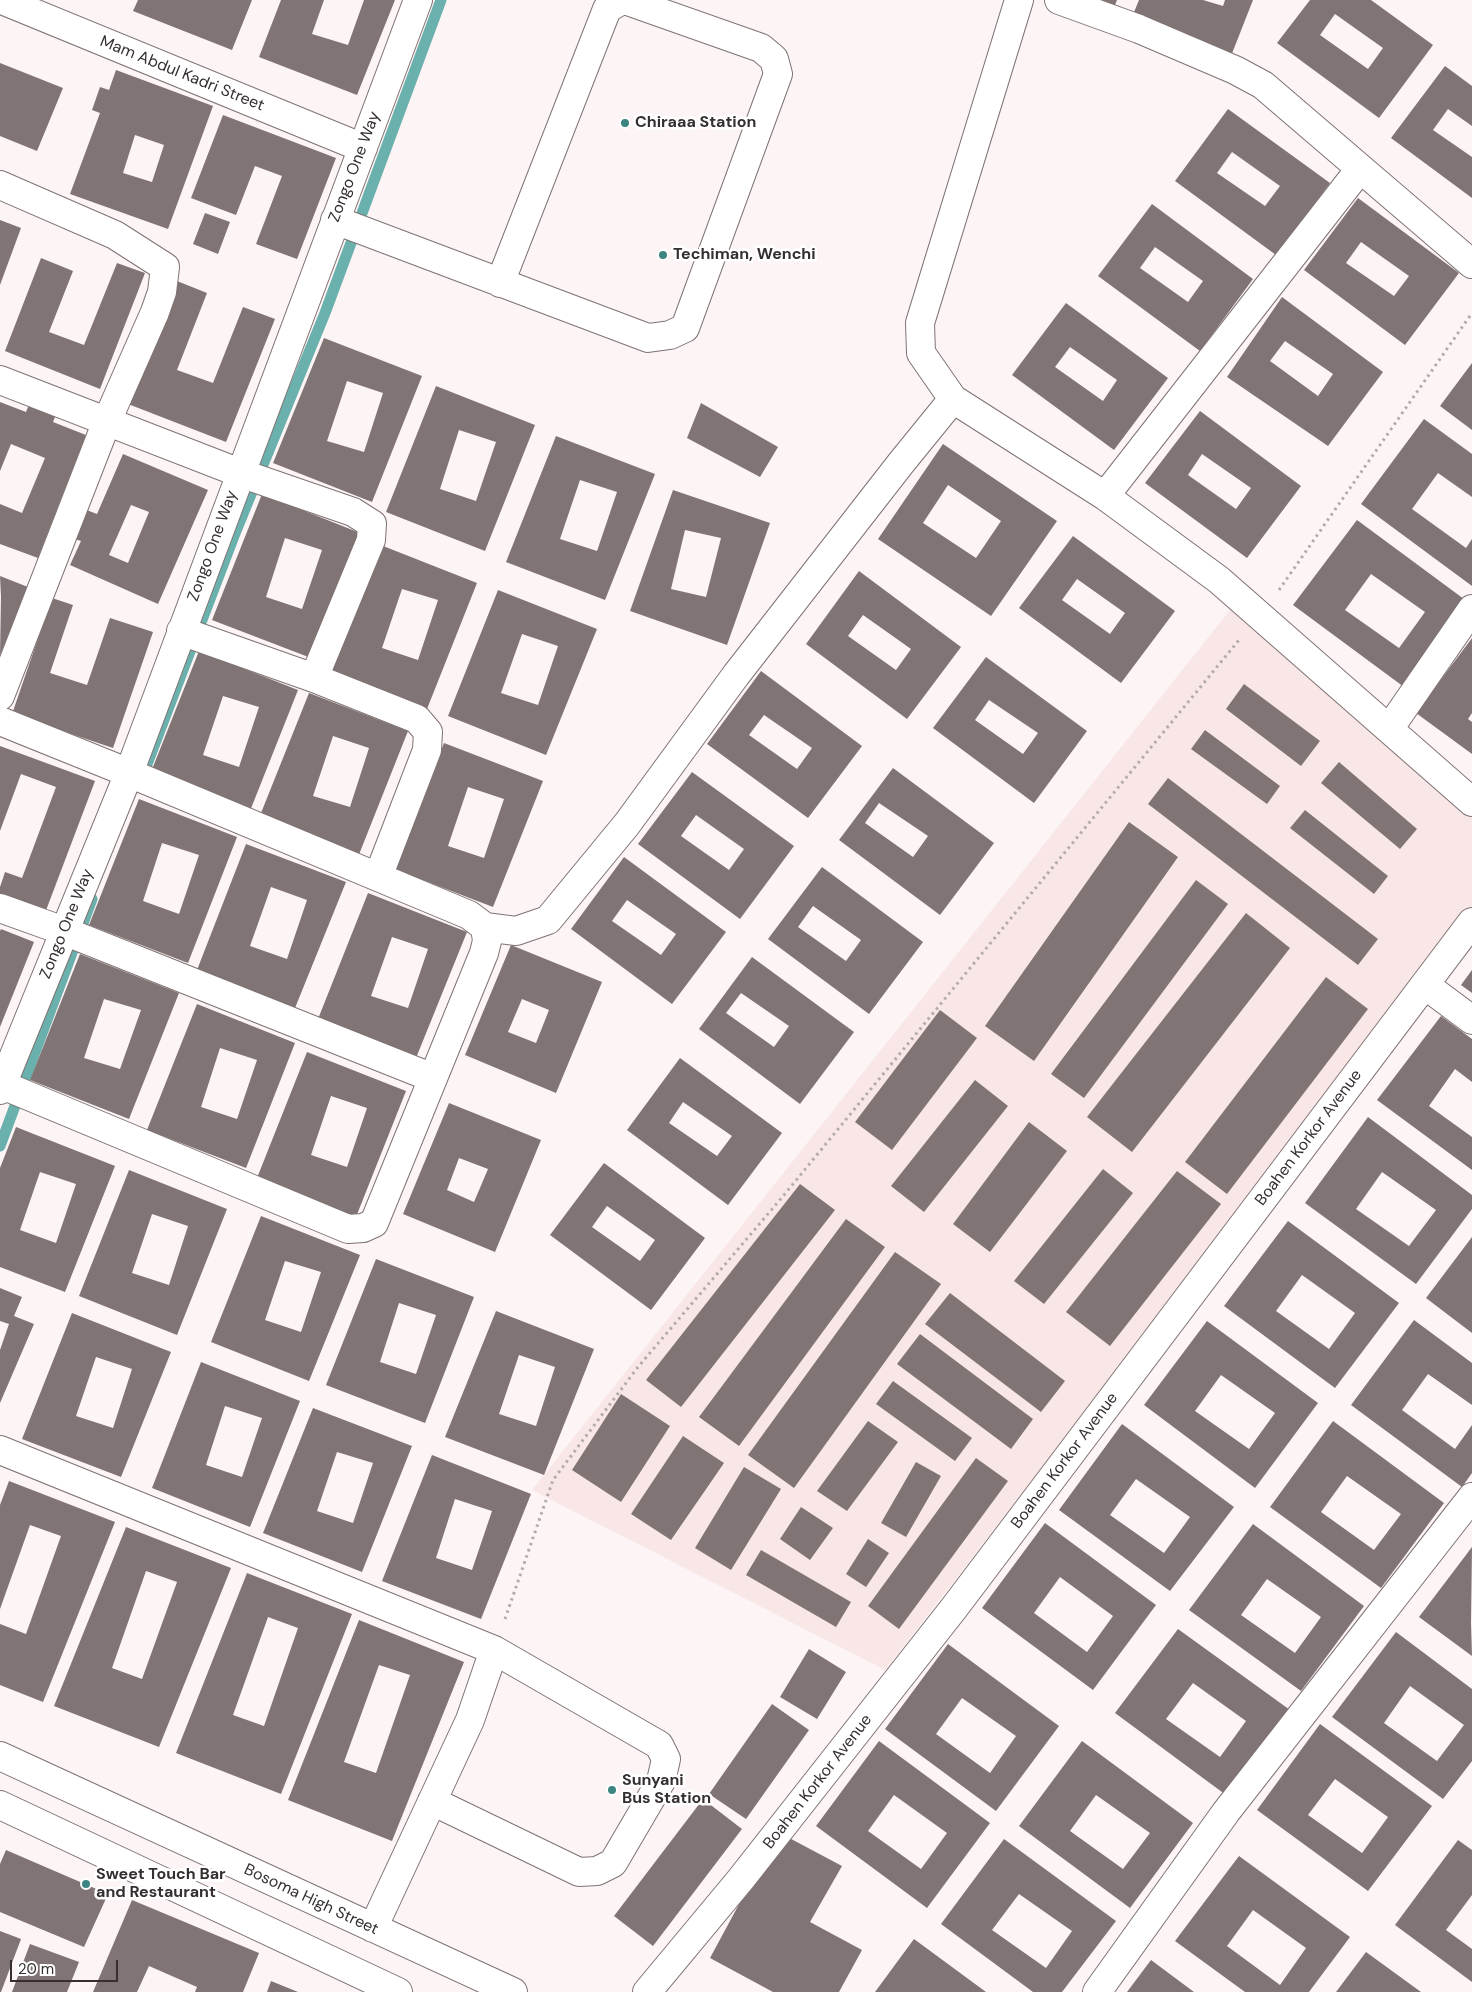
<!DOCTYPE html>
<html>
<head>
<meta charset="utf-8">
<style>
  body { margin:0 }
  #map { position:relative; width:1472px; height:1992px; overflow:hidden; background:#fdf4f5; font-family:"DM Sans",sans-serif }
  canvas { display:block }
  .scale { position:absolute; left:10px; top:1960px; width:108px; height:22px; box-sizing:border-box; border:2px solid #352f2f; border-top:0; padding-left:6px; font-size:15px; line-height:18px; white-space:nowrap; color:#352f2f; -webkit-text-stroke:4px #fff; paint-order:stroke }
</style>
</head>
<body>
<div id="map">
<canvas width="1472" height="1992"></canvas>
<div class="scale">20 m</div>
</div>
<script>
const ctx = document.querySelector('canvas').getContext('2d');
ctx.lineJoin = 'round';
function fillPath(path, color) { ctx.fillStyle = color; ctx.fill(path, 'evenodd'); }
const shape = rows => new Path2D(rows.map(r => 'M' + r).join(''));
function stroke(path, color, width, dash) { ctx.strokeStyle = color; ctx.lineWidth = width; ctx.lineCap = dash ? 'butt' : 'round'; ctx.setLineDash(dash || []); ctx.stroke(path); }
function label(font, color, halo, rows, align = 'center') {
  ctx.font = font + ' "DM Sans",sans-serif'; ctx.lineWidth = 5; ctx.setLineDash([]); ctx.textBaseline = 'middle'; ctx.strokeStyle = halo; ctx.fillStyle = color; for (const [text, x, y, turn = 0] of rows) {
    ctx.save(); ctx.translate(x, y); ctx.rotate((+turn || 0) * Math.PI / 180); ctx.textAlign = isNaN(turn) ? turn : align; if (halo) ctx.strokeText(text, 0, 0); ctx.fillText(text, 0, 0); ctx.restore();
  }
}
fillPath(shape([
  [1249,586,1472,802,1472,913,885,1670,532,1490]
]), '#f9e6e6');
stroke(shape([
  [141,780,234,536,325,313,441,0],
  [0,1146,92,899]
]), '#6ab0ac', 11);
fillPath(shape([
  [138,0,252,0,232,50,133,11],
  [281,0,324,0,312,34,348,45,364,0,395,0,357,95,259,57],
  [1087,0,1117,0,1113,10],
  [1139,0,1203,0,1223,6,1225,0,1253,0,1231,56,1132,17],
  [1310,0,1371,0,1433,45,1379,118,1277,43],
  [1335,14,1383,48,1368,69,1320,35],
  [0,63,63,88,37,151,0,136],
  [1445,66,1472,86,1472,126,1448,109,1433,130,1472,157,1472,198,1391,138],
  [116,70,213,106,168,229,70,194,100,113,92,110,100,87,109,90],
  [135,135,164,145,152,182,123,173],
  [1228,109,1330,183,1276,255,1175,181],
  [1232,152,1280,186,1265,206,1217,173],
  [223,115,336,158,297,259,256,244,282,176,255,166,236,215,191,198],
  [1358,198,1459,273,1405,345,1304,270],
  [1361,242,1409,276,1394,296,1346,263],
  [1152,204,1253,279,1200,351,1098,276],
  [1155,247,1203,281,1188,302,1140,268],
  [205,213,230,222,218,254,193,244],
  [0,220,21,228,0,285],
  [41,258,73,271,49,332,84,345,117,263,145,273,100,389,5,351],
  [177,281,207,293,177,370,213,383,243,307,275,319,226,442,128,404],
  [1282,297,1383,372,1328,446,1227,377],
  [1285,341,1333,374,1318,396,1270,361],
  [1066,303,1168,378,1114,450,1012,375],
  [1070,347,1117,380,1103,401,1055,367],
  [324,338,422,376,372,502,273,463],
  [347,381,383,393,364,452,327,441],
  [1472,363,1472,430,1440,406],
  [436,386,535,425,485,551,386,512],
  [459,430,496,442,476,501,440,489],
  [0,402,26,412,30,402,57,412,53,422,86,435,38,558,0,544,0,504,22,513,45,458,11,444,0,471],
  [701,403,778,447,760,477,687,438],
  [1200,411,1301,486,1247,558,1145,483],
  [1202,454,1251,488,1236,509,1188,475],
  [1424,419,1472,454,1472,497,1438,473,1412,509,1466,548,1472,539,1472,586,1361,504],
  [556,436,655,474,605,600,506,562],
  [580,480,617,492,597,551,560,539],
  [943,444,1057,521,991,616,878,539],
  [948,485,1001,521,976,558,923,523],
  [123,454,208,490,158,604,70,565,81,541,72,538,84,509,97,514],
  [131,505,149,512,128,563,109,555],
  [673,490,770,523,727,645,630,611],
  [685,530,721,538,706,597,671,589],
  [262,494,360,533,311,658,212,620],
  [285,538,322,550,302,609,266,597],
  [1357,520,1468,602,1404,687,1293,605],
  [1371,574,1425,612,1399,648,1345,610],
  [1073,536,1175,611,1121,683,1019,608],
  [1077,579,1125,613,1110,634,1062,600],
  [378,544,477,583,427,709,328,670],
  [402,589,438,600,418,660,382,648],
  [859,571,961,647,907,719,806,644],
  [863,615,911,649,896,670,848,636],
  [0,576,28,587,0,655,1,597],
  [498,590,597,629,546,755,448,716],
  [522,634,558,646,538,705,501,693],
  [52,598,73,605,50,673,87,685,110,618,153,632,113,748,12,714],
  [1472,638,1472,713,1468,719,1472,722,1472,754,1416,713],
  [199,651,298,690,248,816,149,777],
  [223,696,259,707,239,767,203,755],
  [986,657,1087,731,1034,803,933,728],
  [989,700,1038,733,1023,754,975,720],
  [761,671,862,746,808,818,707,744],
  [764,715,812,748,797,769,749,735],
  [1244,684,1320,741,1301,766,1226,709],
  [309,693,408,731,358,857,259,818],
  [333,736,369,748,350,807,313,796],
  [1205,730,1280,786,1267,804,1191,749],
  [444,743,543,781,493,907,394,869],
  [468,787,504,799,484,858,448,846],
  [0,746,95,781,45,913,0,896,0,887,5,872,22,878,56,787,21,774,0,831],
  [1339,762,1417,829,1400,849,1321,783],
  [893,768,994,843,940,915,839,840],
  [879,803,928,836,913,857,865,823],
  [692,772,794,846,740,919,638,844],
  [696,815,744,849,729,870,681,836],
  [1168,778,1378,939,1358,965,1148,804],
  [139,799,237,837,188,963,89,925],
  [162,843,199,855,179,914,143,901],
  [1305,810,1388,876,1374,894,1290,828],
  [1129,822,1178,857,1034,1061,985,1026],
  [246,844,346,882,295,1008,197,970],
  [271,887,307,900,287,959,250,946],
  [624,857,726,932,672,1004,571,929],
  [627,900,676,934,661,955,612,921],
  [822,867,923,942,869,1014,768,939],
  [813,906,861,940,846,961,798,927],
  [1196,880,1228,904,1084,1098,1051,1074],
  [368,893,467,932,416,1058,318,1019],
  [392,937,428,949,408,1008,371,996],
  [1246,913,1290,948,1132,1152,1087,1117],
  [1,929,34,942,0,1027,0,931],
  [511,945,602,982,556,1093,465,1055],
  [522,999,549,1010,536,1043,508,1032],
  [80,954,179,993,129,1119,30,1080],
  [104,999,141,1010,120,1069,84,1058],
  [752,957,854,1032,800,1104,699,1029],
  [741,993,789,1026,774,1047,726,1013],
  [1472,970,1472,993,1461,985],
  [1326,977,1368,1009,1227,1194,1185,1162],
  [197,1004,295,1043,246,1168,147,1130],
  [220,1048,257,1060,237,1119,201,1107],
  [940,1010,977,1038,892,1150,855,1122],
  [1441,1016,1472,1039,1472,1082,1455,1069,1429,1106,1472,1137,1472,1170,1377,1100],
  [307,1052,406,1091,356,1217,257,1178],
  [331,1096,367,1108,347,1167,311,1155],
  [680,1058,782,1133,728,1205,627,1130],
  [683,1102,732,1136,717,1156,669,1123],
  [975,1080,1008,1106,924,1212,891,1186],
  [449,1103,541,1140,495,1252,403,1214],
  [459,1158,488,1169,474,1202,447,1190],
  [1368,1117,1472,1195,1472,1209,1416,1284,1305,1203],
  [1382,1172,1436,1210,1409,1246,1356,1209],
  [1029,1122,1067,1151,990,1252,953,1224],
  [16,1127,115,1166,65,1292,0,1267,0,1168],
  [40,1172,76,1184,56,1243,20,1230],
  [604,1163,705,1238,651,1310,550,1235],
  [607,1206,655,1240,640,1261,592,1227],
  [1103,1169,1133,1193,1044,1304,1014,1281],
  [129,1170,227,1209,177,1335,79,1296],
  [152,1214,188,1226,169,1285,132,1273],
  [1177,1171,1221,1204,1110,1346,1066,1312],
  [800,1184,835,1210,681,1407,646,1380],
  [261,1216,360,1255,309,1381,211,1342],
  [285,1261,321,1272,301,1332,265,1320],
  [846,1219,885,1247,739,1446,699,1417],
  [1288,1221,1399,1303,1335,1388,1224,1306],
  [1302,1275,1355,1313,1329,1349,1276,1311],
  [1472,1237,1472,1333,1426,1298],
  [895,1252,941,1284,794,1488,748,1455],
  [376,1259,474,1297,425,1423,326,1385],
  [399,1303,436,1315,416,1374,380,1362],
  [0,1288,22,1297,14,1316,34,1324,0,1403,0,1350,9,1324,0,1321],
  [950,1293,1065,1381,1041,1412,925,1324],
  [496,1311,594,1349,544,1475,445,1437],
  [519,1355,555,1367,536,1426,499,1414],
  [72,1313,171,1352,121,1477,22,1439],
  [96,1357,132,1369,113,1428,76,1416],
  [1414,1320,1472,1363,1472,1405,1428,1374,1402,1410,1455,1449,1472,1425,1472,1473,1462,1487,1351,1405],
  [1207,1321,1318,1403,1255,1488,1144,1405],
  [1221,1375,1275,1413,1249,1449,1195,1411],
  [920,1334,1033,1419,1011,1449,897,1364],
  [201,1362,300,1401,250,1527,152,1488],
  [225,1406,262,1418,242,1477,206,1465],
  [893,1381,972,1438,955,1461,876,1404],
  [621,1394,670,1426,621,1502,572,1470],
  [313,1408,412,1446,362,1572,263,1533],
  [337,1452,373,1463,353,1523,317,1511],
  [868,1421,898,1442,847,1511,817,1491],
  [1333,1421,1444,1503,1381,1588,1270,1507],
  [1347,1476,1401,1514,1374,1550,1321,1512],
  [1122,1424,1234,1507,1170,1591,1059,1510],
  [1136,1479,1190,1517,1164,1553,1110,1515],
  [683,1436,724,1463,671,1540,631,1514],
  [432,1455,531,1494,481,1619,382,1581],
  [455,1499,492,1511,472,1570,436,1558],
  [976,1458,1008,1481,899,1629,868,1606],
  [916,1462,941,1476,906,1537,881,1523],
  [744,1467,781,1489,731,1570,695,1548],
  [9,1481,115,1522,43,1702,0,1685,0,1624,26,1634,61,1536,30,1525,0,1609,0,1505],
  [801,1507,833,1528,810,1560,780,1539],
  [1045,1523,1156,1605,1093,1690,982,1608],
  [1060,1577,1113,1616,1087,1652,1034,1613],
  [1253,1524,1364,1606,1301,1691,1189,1610],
  [1267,1579,1321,1617,1295,1653,1241,1615],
  [126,1527,231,1568,159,1747,54,1706],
  [146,1571,177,1582,142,1679,112,1668],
  [868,1539,889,1553,866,1587,846,1574],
  [1472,1547,1471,1623,1472,1656,1419,1617],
  [761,1550,851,1602,836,1627,746,1575],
  [247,1573,352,1614,281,1794,176,1753],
  [268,1617,298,1628,264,1726,233,1715],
  [359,1620,464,1662,392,1841,288,1800],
  [379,1665,410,1675,376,1773,344,1762],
  [1178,1629,1290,1710,1226,1795,1115,1713],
  [1193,1683,1246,1721,1220,1757,1166,1719],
  [1396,1632,1472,1689,1472,1761,1443,1799,1332,1717],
  [1410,1686,1464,1725,1437,1761,1384,1723],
  [948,1644,1059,1726,996,1811,885,1729],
  [962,1698,1016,1736,990,1773,936,1734],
  [809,1649,846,1672,817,1719,780,1697],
  [772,1704,809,1730,746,1819,709,1794],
  [1320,1724,1432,1806,1368,1891,1257,1810],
  [1335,1779,1388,1817,1362,1853,1308,1815],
  [879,1741,990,1823,927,1908,816,1826],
  [894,1795,947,1833,921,1869,868,1831],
  [1082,1741,1193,1823,1130,1908,1019,1826],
  [1096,1795,1150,1833,1123,1869,1070,1831],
  [703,1799,742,1829,653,1946,614,1916],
  [778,1832,842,1866,810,1922,862,1950,839,1992,773,1992,710,1958],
  [1004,1839,1116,1921,1062,1992,1033,1992,941,1924],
  [1019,1894,1072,1931,1046,1968,992,1930],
  [1458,1840,1472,1850,1472,1895,1446,1930,1472,1949,1472,1982,1395,1925],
  [6,1850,108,1894,84,1947,0,1912,0,1864],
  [1239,1856,1350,1937,1309,1992,1245,1992,1175,1941],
  [1253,1910,1306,1948,1280,1985,1227,1946],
  [132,1900,259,1953,243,1992,195,1992,197,1987,149,1966,137,1992,93,1992],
  [0,1931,21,1939,1,1992,0,1992],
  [914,1939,986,1992,875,1992],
  [30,1944,79,1962,67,1992,12,1992],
  [1366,1952,1421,1992,1336,1992],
  [1151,1960,1194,1992,1127,1992],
  [271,1981,298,1992,267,1992]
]), '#817474');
const minor = shape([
  [2,0,363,148],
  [1019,0,920,323,921,353,953,399,1105,496,1219,580,1472,802],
  [1059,0,1139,29,1235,70,1263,85,1472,264],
  [0,185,115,235,165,267,162,292,155,312,107,421,0,696],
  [335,220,648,338,670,335,685,328,778,74,774,59,761,48,625,0],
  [500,283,607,9,622,0],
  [0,380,240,473,353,512,372,524,371,540,314,678],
  [1105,496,1360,169],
  [181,631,314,678,417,719,428,732,427,750,378,877],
  [0,721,129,773,469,915,485,927,487,941,484,953,374,1223,363,1228,348,1229,0,1084],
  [1389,729,1472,609],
  [0,908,64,931,433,1078],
  [485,927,516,931,548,920,627,824,736,675,901,463,953,399],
  [1425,985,1472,1020],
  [0,1090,129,773,418,0],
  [0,1450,494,1650,470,1720,373,1928],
  [0,1756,513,1992],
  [432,1801,579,1872,597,1871,613,1863,661,1781,666,1759,659,1745,494,1650],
  [0,1805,398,1992],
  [647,1992,741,1879,954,1608,1472,922],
  [1097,1992,1226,1812,1472,1497]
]);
stroke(minor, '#7f7273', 30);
stroke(shape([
  [1279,590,1472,313],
  [505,1619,553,1480,638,1367,784,1195,1239,640]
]), '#b2aaab', 3, [2.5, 4]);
stroke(minor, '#fff', 28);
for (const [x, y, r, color] of [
  [625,123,5,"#3c8480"],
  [663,255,5,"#3c8480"],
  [612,1790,5,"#3c8480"],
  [86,1884,5,"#3c8480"]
]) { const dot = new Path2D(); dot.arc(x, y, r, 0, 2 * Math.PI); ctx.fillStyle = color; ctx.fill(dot); stroke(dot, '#fff', 2); }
label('16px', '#352f2f', '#fff', [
  ["Mam Abdul Kadri Street",182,74,22],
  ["Zongo One Way",355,167,-69],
  ["Zongo One Way",213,546,-70],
  ["Zongo One Way",67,924,-68],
  ["Boahen Korkor Avenue",1309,1138,-53],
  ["Boahen Korkor Avenue",1065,1461,-53],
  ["Boahen Korkor Avenue",818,1782,-52],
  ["Bosoma High Street",311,1900,25]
]);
label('bold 16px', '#352f2f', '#fff', [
  ["Chiraaa Station",635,123],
  ["Techiman, Wenchi",673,255],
  ["Sunyani",622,1781],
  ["Bus Station",622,1799],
  ["Sweet Touch Bar",96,1875],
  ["and Restaurant",96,1893]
], 'left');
</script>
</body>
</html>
